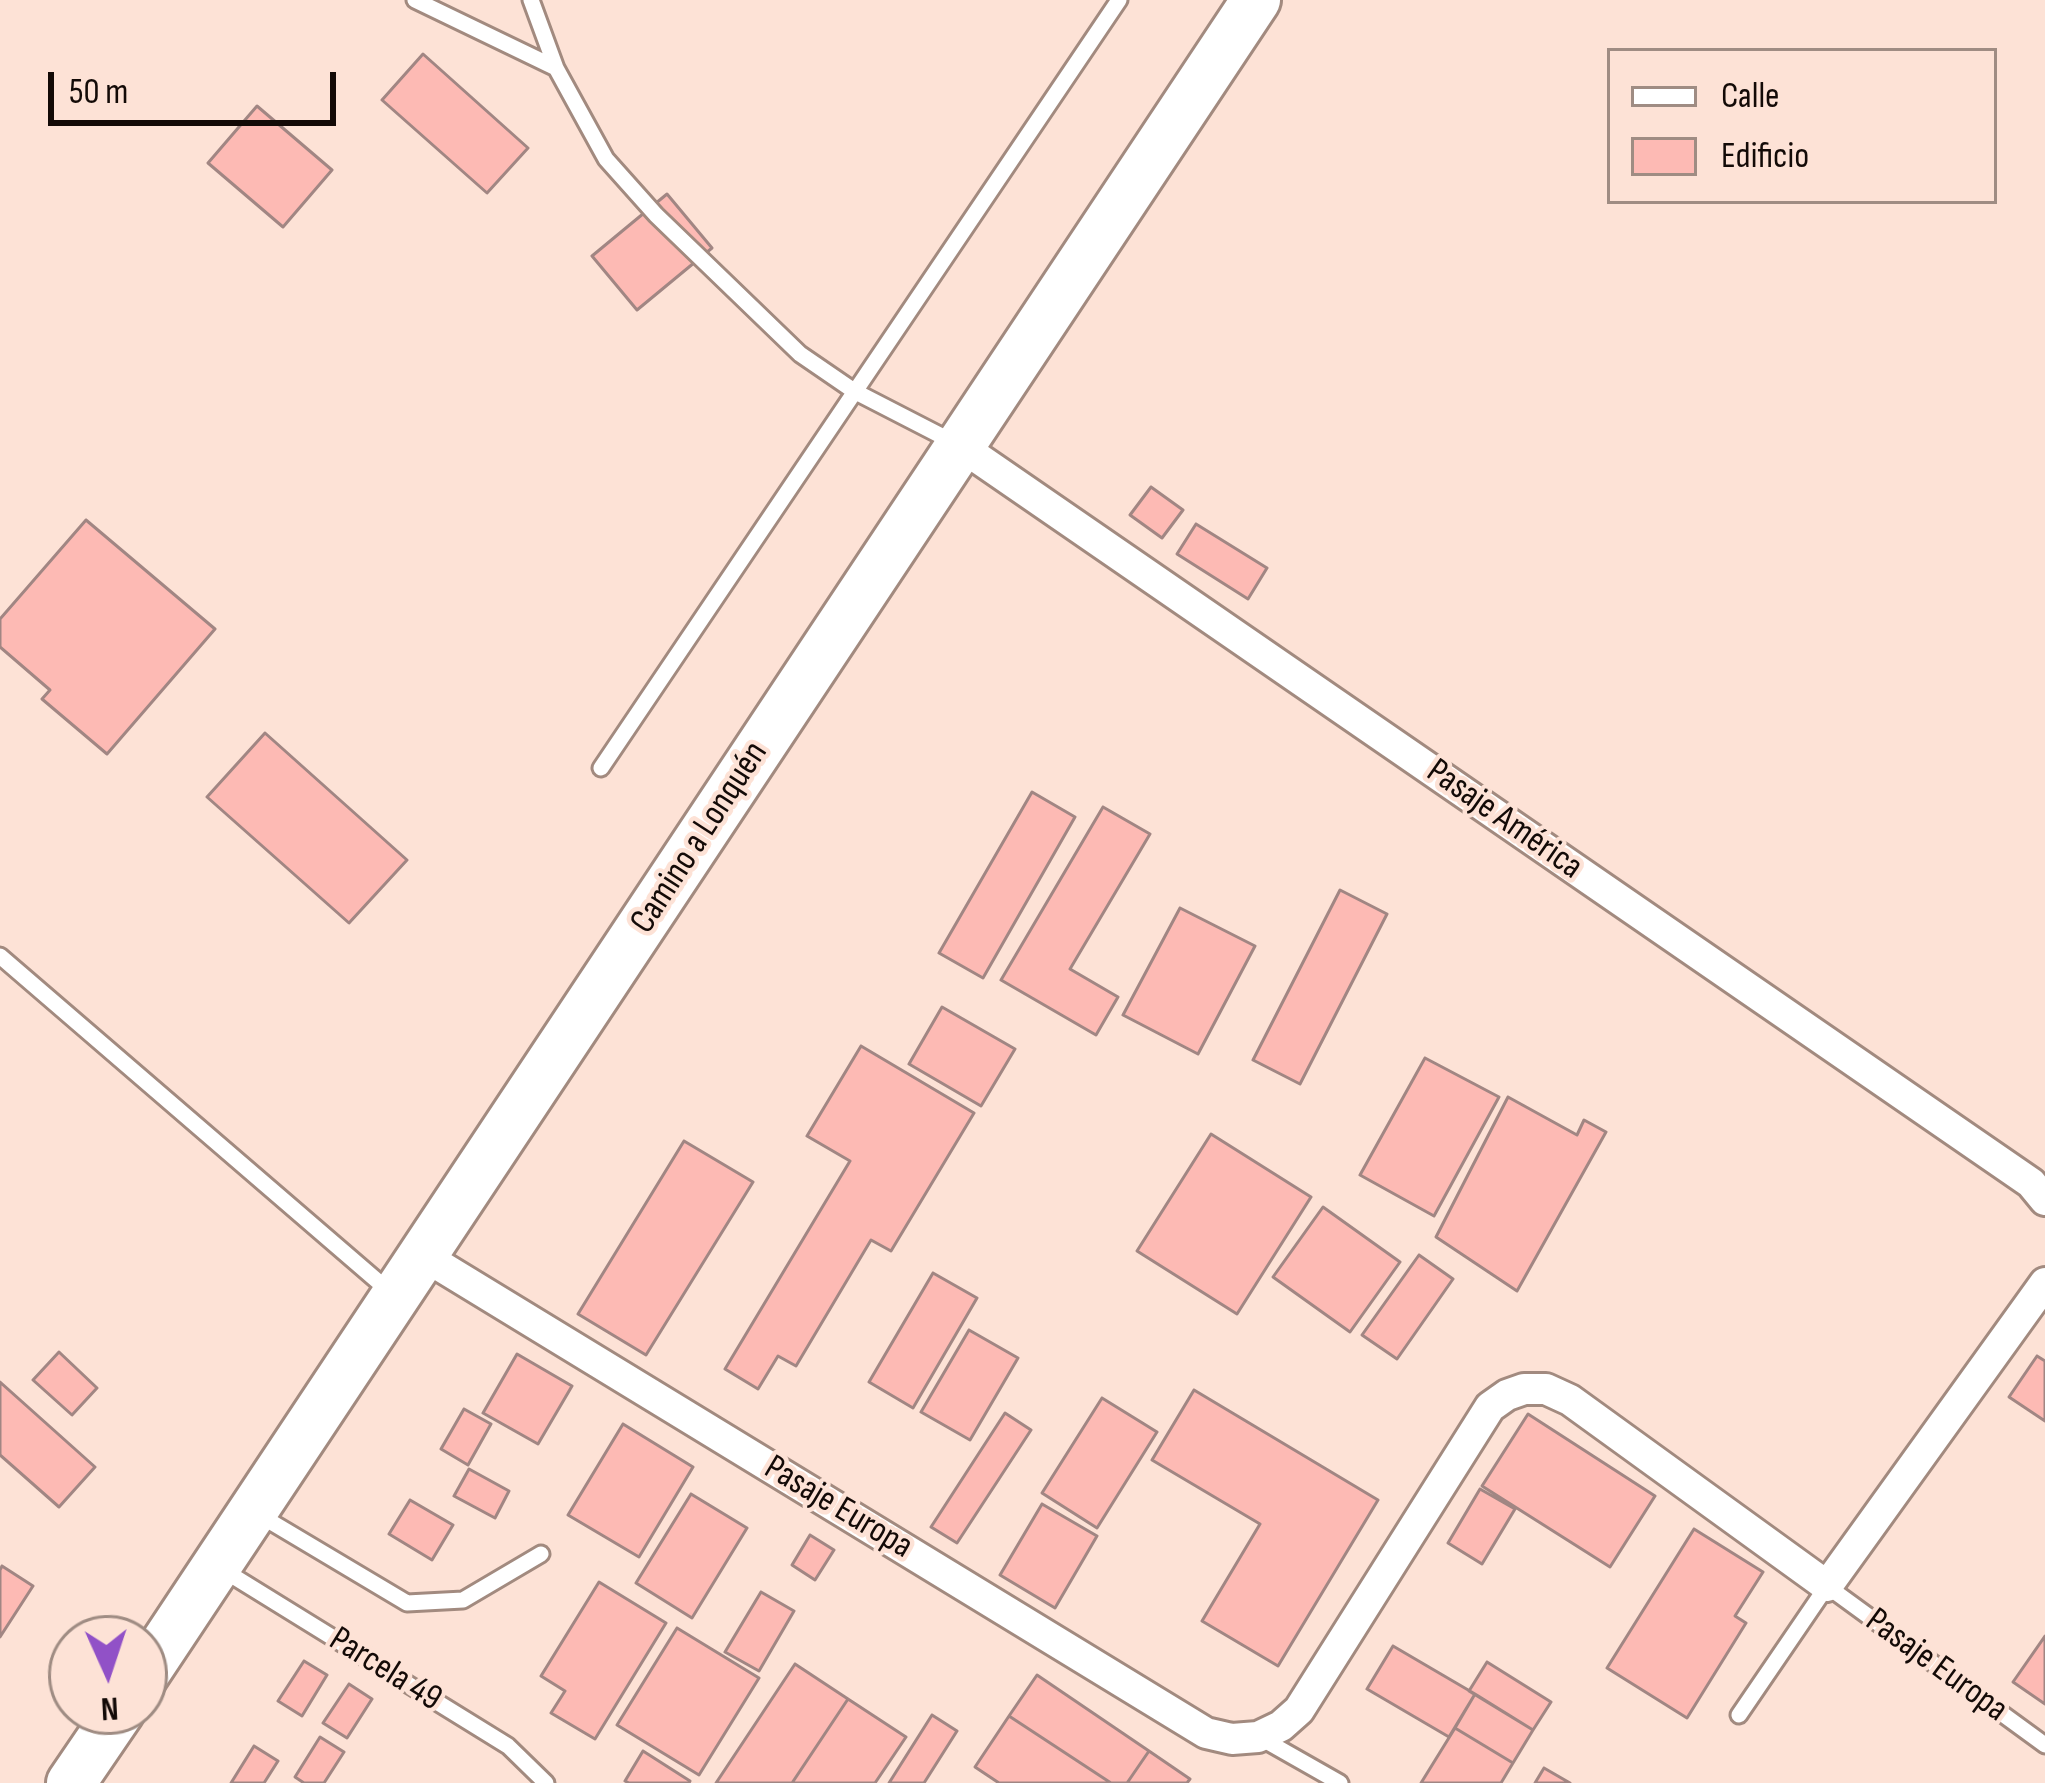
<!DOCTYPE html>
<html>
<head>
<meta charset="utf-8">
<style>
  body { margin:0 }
  #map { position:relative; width:2045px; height:1783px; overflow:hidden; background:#fde2d6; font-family:"Sofia Sans Condensed",sans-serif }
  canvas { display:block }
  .legend { position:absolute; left:1607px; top:48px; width:390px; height:156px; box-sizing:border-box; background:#fde2d6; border:3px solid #9f8c83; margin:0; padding:15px 21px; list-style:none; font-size:36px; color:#130a07 }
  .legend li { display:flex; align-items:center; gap:24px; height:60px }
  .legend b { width:60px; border:3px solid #9f8c83 }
  .north { position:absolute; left:48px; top:1615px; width:120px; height:120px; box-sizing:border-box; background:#fde2d6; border:3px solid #9f8c83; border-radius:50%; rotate:177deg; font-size:33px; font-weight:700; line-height:48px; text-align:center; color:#130a07 }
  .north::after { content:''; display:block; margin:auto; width:42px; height:54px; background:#9151c7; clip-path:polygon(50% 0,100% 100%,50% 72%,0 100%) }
  .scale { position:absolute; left:48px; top:72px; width:288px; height:54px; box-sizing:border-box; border:6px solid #130a07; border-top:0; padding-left:15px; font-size:36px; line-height:42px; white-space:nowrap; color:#130a07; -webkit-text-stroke:9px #fde2d6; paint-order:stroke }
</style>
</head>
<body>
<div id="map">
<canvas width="2045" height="1783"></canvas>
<ul class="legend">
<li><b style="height:15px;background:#fff"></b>Calle</li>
<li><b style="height:33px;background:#fdbab4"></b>Edificio</li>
</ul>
<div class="north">N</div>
<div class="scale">50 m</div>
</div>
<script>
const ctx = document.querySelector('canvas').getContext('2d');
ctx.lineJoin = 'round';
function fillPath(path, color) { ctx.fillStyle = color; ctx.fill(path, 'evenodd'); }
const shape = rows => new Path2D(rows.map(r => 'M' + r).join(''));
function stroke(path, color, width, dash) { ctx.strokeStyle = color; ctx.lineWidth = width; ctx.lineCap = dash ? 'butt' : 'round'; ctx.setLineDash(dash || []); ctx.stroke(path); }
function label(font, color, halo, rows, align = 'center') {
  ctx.font = font + ' "Sofia Sans Condensed",sans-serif'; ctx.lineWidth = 9; ctx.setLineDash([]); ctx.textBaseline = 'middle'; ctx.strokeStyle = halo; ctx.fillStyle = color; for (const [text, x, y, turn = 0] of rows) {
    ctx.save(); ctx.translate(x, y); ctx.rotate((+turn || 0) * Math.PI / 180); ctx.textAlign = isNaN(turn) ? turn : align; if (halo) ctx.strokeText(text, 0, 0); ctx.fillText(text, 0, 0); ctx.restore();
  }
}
const building = shape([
  [423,54,528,148,487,193,382,100,423,54],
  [257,106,332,170,283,227,208,163,257,106],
  [667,194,712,248,637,310,592,256,667,194],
  [1151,487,1183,510,1162,538,1130,515,1151,487],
  [86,520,215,629,107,754,42,699,50,690,0,647,0,619,86,520],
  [1196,524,1267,568,1248,599,1177,554,1196,524],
  [265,733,407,860,349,923,207,797,265,733],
  [1032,792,1075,817,983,978,939,953,1032,792],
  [1103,807,1150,834,1070,969,1118,997,1096,1035,1001,980,1103,807],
  [1340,890,1387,914,1300,1084,1253,1060,1340,890],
  [1180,908,1255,946,1198,1054,1123,1015,1180,908],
  [942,1007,1015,1049,981,1106,909,1064,942,1007],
  [861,1046,974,1113,891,1251,871,1240,796,1366,778,1356,758,1389,725,1369,850,1161,807,1136,861,1046],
  [1425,1058,1499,1097,1434,1216,1360,1175,1425,1058],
  [1508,1097,1577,1135,1584,1120,1606,1132,1517,1291,1436,1237,1508,1097],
  [1211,1134,1311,1197,1237,1314,1137,1251,1211,1134],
  [684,1141,753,1182,646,1355,578,1314,684,1141],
  [1323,1207,1400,1262,1350,1332,1273,1277,1323,1207],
  [1419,1255,1453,1279,1397,1359,1362,1335,1419,1255],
  [933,1273,977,1298,913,1408,869,1382,933,1273],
  [969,1330,1018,1358,970,1440,921,1412,969,1330],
  [59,1352,97,1388,72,1415,33,1380,59,1352],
  [517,1354,572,1386,538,1444,483,1413,517,1354],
  [2037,1356,2045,1361,2045,1421,2009,1397,2037,1356],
  [0,1382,95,1467,59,1507,0,1455,0,1382],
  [1194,1390,1378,1500,1278,1666,1202,1621,1260,1524,1152,1460,1194,1390],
  [1102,1398,1157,1432,1097,1528,1042,1493,1102,1398],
  [464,1409,491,1424,468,1465,441,1449,464,1409],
  [1005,1413,1031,1430,957,1543,931,1527,1005,1413],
  [1528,1414,1655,1496,1610,1567,1482,1486,1528,1414],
  [623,1424,693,1467,639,1557,568,1515,623,1424],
  [469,1469,509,1491,495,1518,454,1496,469,1469],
  [1480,1489,1515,1509,1482,1564,1448,1543,1480,1489],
  [691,1494,747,1528,692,1618,636,1583,691,1494],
  [410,1500,453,1525,432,1560,389,1534,410,1500],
  [1042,1504,1097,1536,1055,1608,1000,1575,1042,1504],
  [1694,1529,1763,1572,1735,1616,1746,1623,1687,1718,1607,1668,1694,1529],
  [810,1535,834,1550,815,1580,792,1565,810,1535],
  [2,1566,33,1586,0,1637,0,1570,2,1566],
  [599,1582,666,1623,595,1739,551,1713,565,1691,541,1676,599,1582],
  [761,1592,794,1611,759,1671,725,1652,761,1592],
  [677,1628,759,1678,699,1775,617,1725,677,1628],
  [2045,1636,2045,1704,2013,1682,2045,1636],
  [1393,1646,1475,1694,1449,1737,1367,1689,1393,1646],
  [304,1661,327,1675,302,1716,278,1701,304,1661],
  [1487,1662,1551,1702,1533,1730,1469,1691,1487,1662],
  [795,1664,848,1699,792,1783,716,1783,795,1664],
  [1037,1675,1149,1751,1127,1783,1111,1783,1009,1716,1037,1675],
  [349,1684,372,1699,347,1738,323,1723,349,1684],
  [1475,1694,1533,1730,1513,1763,1455,1728,1475,1694],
  [848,1699,906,1737,875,1783,792,1783,848,1699],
  [932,1715,957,1731,924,1783,889,1783,932,1715],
  [1009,1716,1111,1783,999,1783,975,1767,1009,1716],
  [1455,1728,1513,1763,1501,1783,1421,1783,1455,1728],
  [320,1737,344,1752,324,1783,304,1783,295,1777,320,1737],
  [254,1746,278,1761,264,1783,231,1783,254,1746],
  [643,1751,690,1781,689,1783,629,1783,625,1781,643,1751],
  [1149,1751,1190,1779,1187,1783,1127,1783,1149,1751],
  [1544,1768,1570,1783,1535,1783,1544,1768]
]);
fillPath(building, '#fdbab4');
stroke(building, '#a18683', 3);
const service = shape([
  [415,0,556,68],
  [531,0,556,68,606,159,656,215,800,354,854,391,957,444],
  [601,768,1119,0],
  [0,956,389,1291],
  [256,1513,407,1603,463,1600,541,1554],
  [220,1568,508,1746,546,1783],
  [1739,1715,1827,1586,2045,1745],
  [1259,1737,1340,1783]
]);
const minor = shape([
  [959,445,2031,1183,2045,1200],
  [424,1256,1206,1733,1232,1739,1258,1737,1281,1726,1299,1710,1490,1407,1507,1395,1524,1389,1546,1389,1570,1400,1827,1586,2045,1283]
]);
const primary = shape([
  [144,1675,1256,0],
  [71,1783,120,1711]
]);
stroke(service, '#a28a7f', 21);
stroke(minor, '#a28a7f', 36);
stroke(primary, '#a28a7f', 54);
stroke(service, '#fff', 15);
stroke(minor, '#fff', 30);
stroke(primary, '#fff', 48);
label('36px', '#130a07', '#fde2d6', [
  ["Pasaje América",1504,820,35],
  ["Camino a Lonquén",700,838,-57],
  ["Pasaje Europa",838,1508,31],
  ["Pasaje Europa",1936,1666,36],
  ["Parcela 49",385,1670,32]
]);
</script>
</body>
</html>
